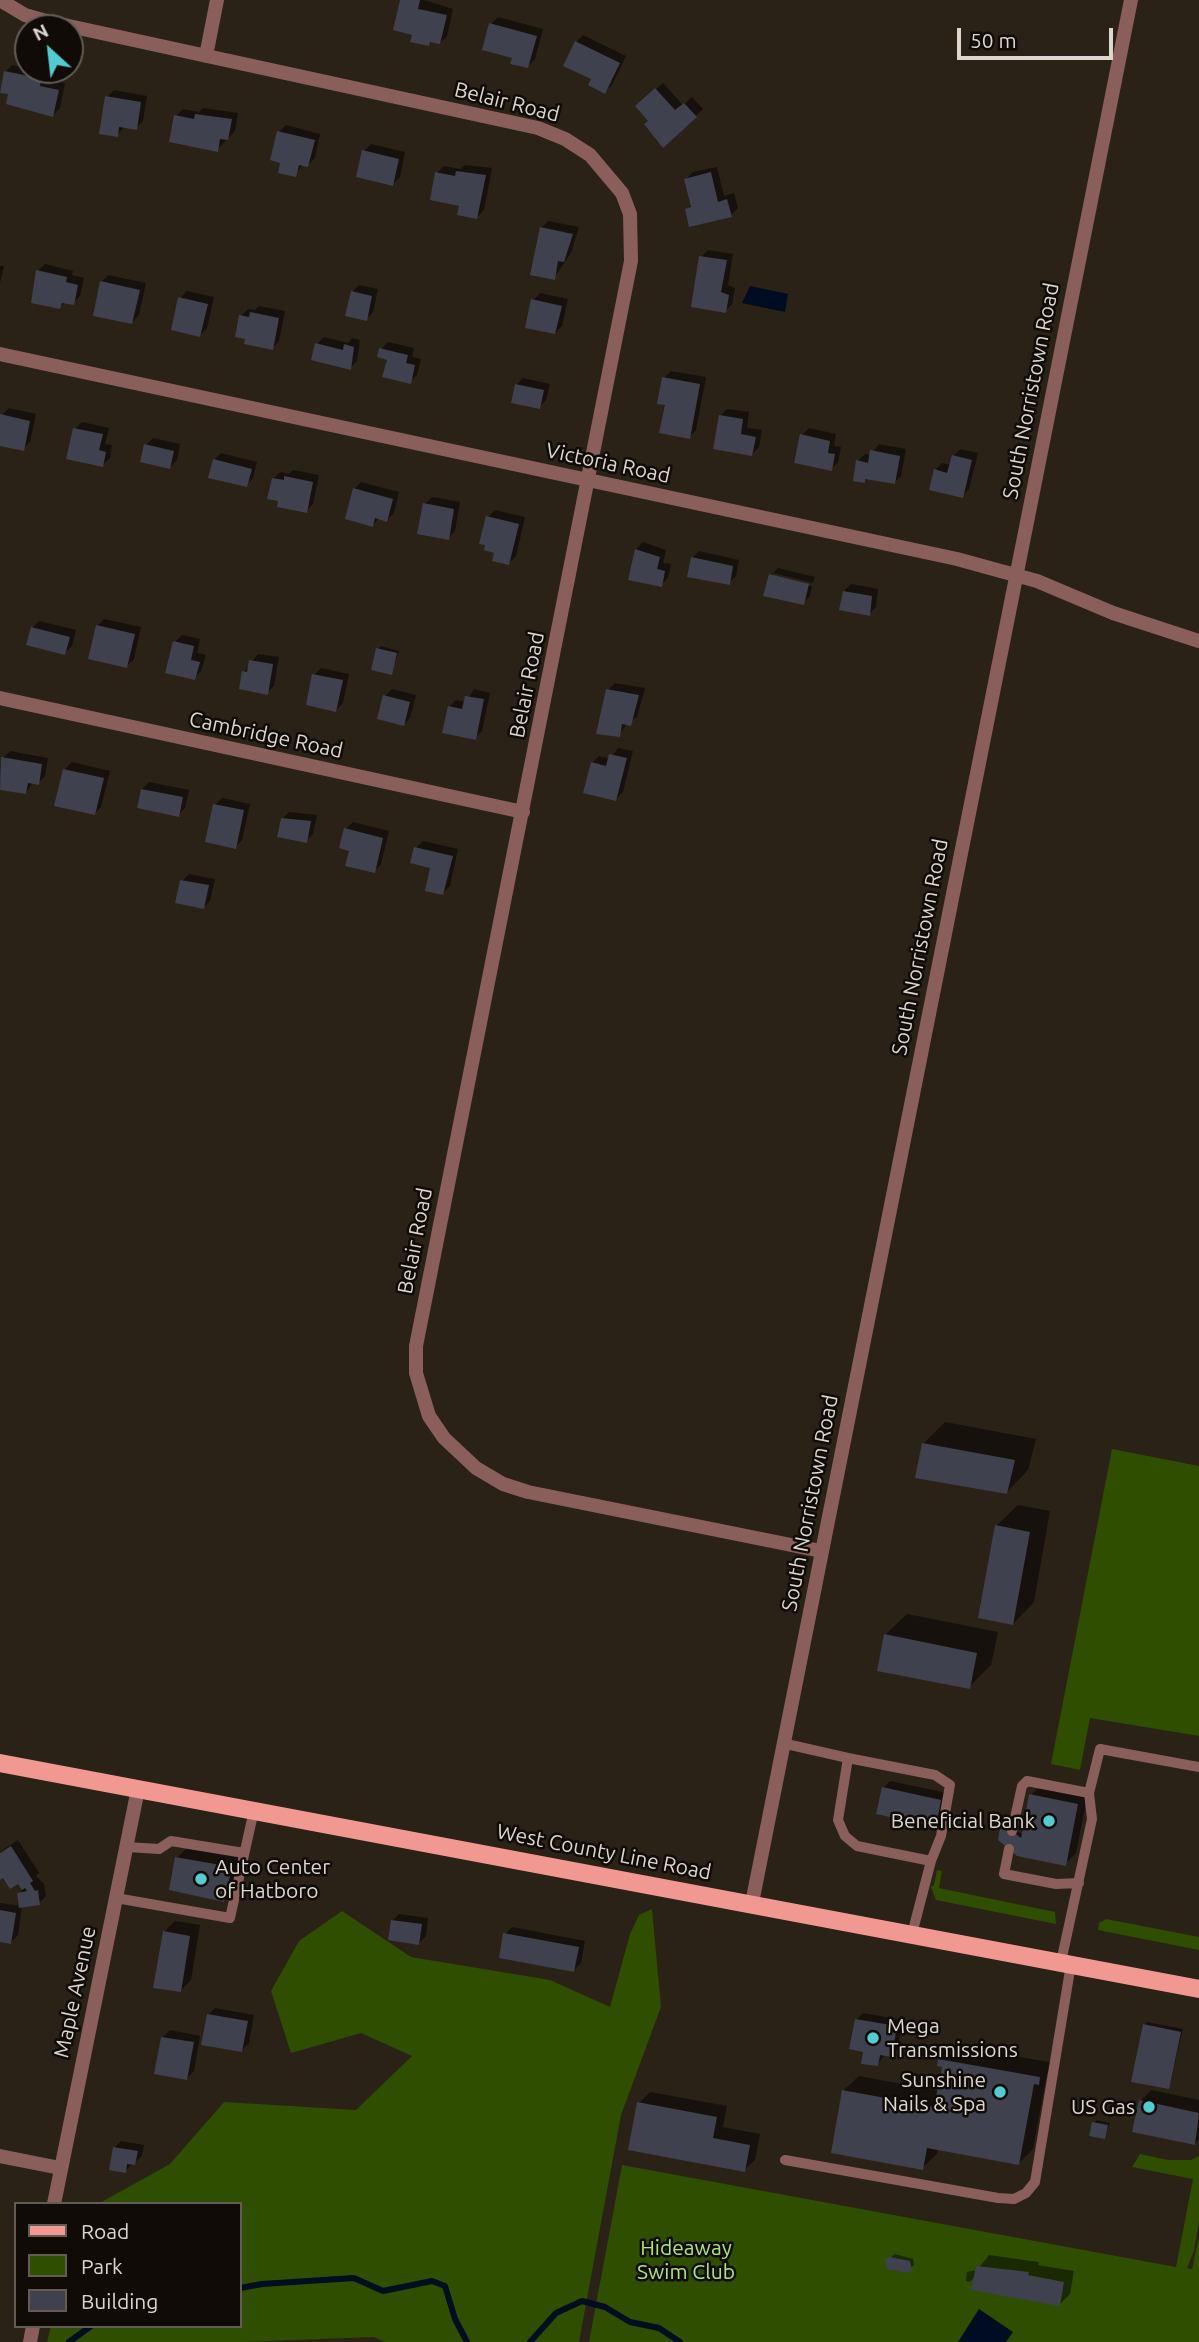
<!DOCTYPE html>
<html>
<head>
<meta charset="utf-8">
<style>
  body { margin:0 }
  #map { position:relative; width:1199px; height:2342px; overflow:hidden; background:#2a2117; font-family:Ubuntu,sans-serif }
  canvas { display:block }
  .legend { position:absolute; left:14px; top:2202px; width:228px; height:126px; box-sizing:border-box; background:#100b07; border:2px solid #625c57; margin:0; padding:9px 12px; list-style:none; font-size:21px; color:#dcd6d0 }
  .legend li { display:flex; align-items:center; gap:14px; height:35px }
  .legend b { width:35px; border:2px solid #625c57 }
  .north { position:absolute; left:14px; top:14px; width:70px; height:70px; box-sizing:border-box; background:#100b07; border:2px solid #625c57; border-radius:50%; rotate:333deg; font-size:19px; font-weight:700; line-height:28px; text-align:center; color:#dcd6d0 }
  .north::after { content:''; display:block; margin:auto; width:24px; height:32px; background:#52ccd0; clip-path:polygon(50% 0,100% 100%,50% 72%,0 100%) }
  .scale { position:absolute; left:957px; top:28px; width:156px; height:32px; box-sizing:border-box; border:4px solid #dcd6d0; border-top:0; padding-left:9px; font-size:21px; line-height:24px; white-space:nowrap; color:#dcd6d0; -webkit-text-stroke:5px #100b07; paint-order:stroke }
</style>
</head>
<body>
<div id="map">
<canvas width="1199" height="2342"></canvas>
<ul class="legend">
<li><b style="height:9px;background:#f29892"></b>Road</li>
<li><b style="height:19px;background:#2f4e00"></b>Park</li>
<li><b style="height:19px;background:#40414e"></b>Building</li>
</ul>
<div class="north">N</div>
<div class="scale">50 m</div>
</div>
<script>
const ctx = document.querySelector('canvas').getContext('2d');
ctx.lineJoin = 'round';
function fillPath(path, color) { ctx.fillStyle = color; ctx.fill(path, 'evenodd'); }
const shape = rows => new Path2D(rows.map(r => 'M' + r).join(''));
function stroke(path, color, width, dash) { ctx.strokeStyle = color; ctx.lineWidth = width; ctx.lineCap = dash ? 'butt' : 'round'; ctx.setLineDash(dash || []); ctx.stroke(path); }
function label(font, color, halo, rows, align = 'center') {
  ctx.font = font + ' Ubuntu,sans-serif'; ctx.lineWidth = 5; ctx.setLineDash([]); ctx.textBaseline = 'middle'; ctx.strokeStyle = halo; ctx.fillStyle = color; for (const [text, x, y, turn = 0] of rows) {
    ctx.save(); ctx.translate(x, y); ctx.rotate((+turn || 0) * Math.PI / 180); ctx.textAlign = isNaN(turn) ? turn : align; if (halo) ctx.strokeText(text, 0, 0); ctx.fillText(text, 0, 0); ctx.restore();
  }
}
fillPath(shape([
  [1112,1449,1199,1466,1199,1736,1090,1718,1080,1770,1051,1764],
  [937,1870,942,1871,939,1888,1055,1912,1056,1924,936,1900,931,1887,934,1885],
  [652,1909,661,2007,621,2115,579,2342,385,2342,374,2337,242,2342,47,2342,51,2326,240,2326,240,2204,98,2204,170,2164,224,2102,356,2110,412,2056,361,2033,291,2053,271,1991,299,1941,342,1911,411,1957,550,1980,610,2007,630,1934,639,1915],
  [1106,1919,1199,1937,1199,1950,1098,1930,1099,1923],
  [1140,2154,1168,2160,1191,2160,1199,2156,1199,2221,1194,2251,1187,2268,1192,2269,1199,2237,1199,2342,589,2342,622,2165,1176,2267,1193,2179,1132,2167]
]), '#2f4e00');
fillPath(shape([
  [750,286,788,294,785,312,742,303],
  [979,2309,1013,2332,1006,2342,958,2342]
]), '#000c22');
fillPath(shape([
  [402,0,424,0,453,9,447,36,440,43,432,41,429,44,414,33],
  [498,17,543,29,535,59,528,66,514,57,491,24],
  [583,35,626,56,612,85,605,92,593,78,576,42],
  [12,65,47,74,46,79,65,83,60,108,53,115,10,92,5,72],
  [663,83,683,105,692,97,703,109,696,116,650,120,644,99],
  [114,90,147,96,143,121,136,128,125,126,117,135,107,97],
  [203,108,238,113,235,131,217,150,176,116,183,109,199,112],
  [286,125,320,134,315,158,308,165,303,164,295,175,282,161,279,132],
  [371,144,405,152,400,177,393,184,364,151],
  [465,165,492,168,484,210,477,217,461,204,437,173,444,166,460,169],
  [717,167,724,196,734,193,738,208,731,215,687,210,692,204,686,179,693,172],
  [548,221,579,227,571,253,554,278,541,228],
  [708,250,733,254,728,285,735,288,732,304,725,311,701,257],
  [45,264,73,271,72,275,84,278,80,296,73,303,66,302,60,307,38,271],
  [0,266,4,266,0,283],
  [108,275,146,283,139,315,132,322,101,282],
  [359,285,378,289,373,312,366,319,352,292],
  [187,291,214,297,207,328,200,335,180,298],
  [540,293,568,299,562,326,555,333,533,300],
  [259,306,285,311,279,341,272,348,241,316,248,309,255,310],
  [324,337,348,343,352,338,360,340,357,361,350,368,317,344],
  [388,342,414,348,412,357,421,359,417,375,410,382,381,349],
  [671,371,706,377,696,430,689,437,667,403,664,378],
  [523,378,550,384,546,400,539,407,516,385],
  [9,408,36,414,30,442,23,449,0,444,2,415],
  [727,409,749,412,747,428,762,430,759,447,752,454,720,416],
  [82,422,109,428,105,444,112,445,110,458,103,465,75,429],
  [809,428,836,434,834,446,841,447,838,462,831,469,802,435],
  [153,438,180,444,177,460,170,467,146,445],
  [879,444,906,449,901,476,894,483,867,478,864,481,858,461,865,454,871,455],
  [960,449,978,453,969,489,962,496,935,470,942,463,951,465,953,456],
  [221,453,257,462,253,478,246,485,214,460],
  [293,470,319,475,313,504,306,511,273,479,280,472,289,474],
  [361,482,399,492,394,513,387,520,379,518,373,525,354,489],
  [432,497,460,502,455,531,448,538,425,504],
  [495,510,525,517,516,556,509,563,497,551,488,517],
  [643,542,666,550,663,563,671,564,668,578,661,585,636,549],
  [699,551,739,560,736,576,729,583,692,558],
  [778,568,815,577,813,583,773,573,773,577,812,586,810,596,803,603,771,575],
  [851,584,878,589,876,607,869,614,844,591],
  [104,619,141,627,134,659,127,666,97,626],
  [39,621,76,630,72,646,65,653,32,628],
  [182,635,200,639,197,653,206,655,201,671,194,678,175,642],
  [381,646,399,651,391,673,378,649],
  [258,654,279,657,274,686,267,693,244,672],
  [321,668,349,674,343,703,336,710,314,675],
  [615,683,645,688,637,717,627,723,619,736,608,690],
  [392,689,416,695,410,718,403,725,385,696],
  [474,689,490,693,482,731,475,738,449,707,456,700,466,702],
  [618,748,633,751,623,792,616,799,592,763,599,756,610,759],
  [10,751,48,758,45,776,38,783,33,782,26,793,0,788,3,758],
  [72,762,110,771,101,807,94,814,65,769],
  [149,782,189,790,185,808,178,815,142,789],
  [222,798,250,804,242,840,235,847,215,805],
  [289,812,317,815,313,834,306,841,282,819],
  [353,822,389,831,381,864,374,871,351,849,346,829],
  [423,841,458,849,450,886,443,893,432,866,416,848],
  [189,874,215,879,210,901,203,908,182,881],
  [945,1422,1036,1439,1028,1470,1007,1492,923,1444],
  [1018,1505,1050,1511,1034,1602,1013,1624,996,1526],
  [907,1614,998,1632,991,1665,969,1687,885,1635],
  [890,1781,947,1793,942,1818,935,1825,883,1788],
  [1042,1784,1088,1793,1076,1853,1065,1864,1000,1839,1005,1821,1023,1835,1031,1795],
  [18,1840,39,1873,36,1876,44,1884,46,1896,39,1903,22,1906,18,1935,11,1942,0,1940,0,1903,21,1906,19,1894,23,1889,19,1881,3,1876,0,1878,0,1852],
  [188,1847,242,1857,235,1890,224,1901,177,1858],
  [399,1914,428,1918,426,1936,419,1943,392,1921],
  [175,1921,200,1925,191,1980,180,1991,164,1932],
  [512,1927,585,1941,581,1963,574,1970,505,1934],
  [215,2008,254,2015,249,2043,242,2050,208,2015],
  [863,2013,903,2020,898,2048,891,2055,885,2054,877,2065,865,2050,856,2020],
  [1147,2022,1183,2029,1169,2087,1144,2025],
  [170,2030,200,2036,194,2071,187,2078,163,2037],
  [955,2045,1054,2063,1047,2074,1033,2149,1019,2163,938,2149,937,2154,922,2168,844,2090,859,2076,939,2091,944,2065,940,2060],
  [1151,2090,1199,2100,1199,2139,1195,2143,1140,2101],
  [650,2092,727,2106,723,2127,760,2134,755,2160,744,2170,639,2103],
  [1097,2120,1110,2123,1104,2137,1094,2123],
  [121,2141,144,2145,142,2156,125,2171,114,2148],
  [895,2254,913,2259,914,2265,907,2271,891,2257],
  [989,2255,1039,2262,1038,2265,1074,2271,1070,2294,1059,2305,976,2276,970,2282,966,2281,967,2272,977,2270]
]), '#0007');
stroke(shape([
  [240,2288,262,2284,354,2278,383,2291,432,2281,445,2286,455,2319,467,2342],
  [69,2342,91,2326],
  [530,2342,556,2313,582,2301,605,2307,630,2322,659,2328,680,2342]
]), '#000c22', 6);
fillPath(shape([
  [400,0,420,0,418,9,447,15,440,44,430,42,429,46,410,42,412,35,393,30],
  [489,23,537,36,528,68,510,64,512,58,482,50],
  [575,41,620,63,605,94,588,85,591,79,563,66],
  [4,71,29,76,41,81,40,86,59,90,53,117,6,104,8,94,0,93],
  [655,88,675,110,684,103,697,117,663,148,644,124,648,121,635,106],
  [105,96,141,102,137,130,119,127,118,137,99,134],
  [195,114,232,119,228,140,220,139,218,152,169,142,174,115,194,119],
  [277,131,315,140,308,167,299,165,296,177,278,173,280,163,270,160],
  [362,150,399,159,393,186,356,177],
  [456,171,486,175,477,219,457,215,459,206,430,200,435,172,455,176],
  [711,172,718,202,727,199,732,217,689,227,685,209,691,207,684,179],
  [540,227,573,234,564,262,558,261,555,280,530,275],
  [699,256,727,260,721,292,729,295,726,313,691,307],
  [36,270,67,277,66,282,78,285,74,305,62,303,60,309,31,303],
  [100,281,140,290,132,324,93,316],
  [351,291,372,296,367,321,345,316],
  [178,297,208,304,200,337,171,330],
  [531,299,562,306,555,334,525,328],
  [250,312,279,318,273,350,244,344,245,339,235,337,239,315,249,317],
  [315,343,343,350,344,344,354,347,351,370,311,360],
  [379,348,408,355,406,363,415,365,411,384,382,377,387,360,377,357],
  [662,377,700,384,690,439,659,433,665,405,657,404],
  [515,384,544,390,540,409,511,403],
  [0,414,30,421,24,451,0,446],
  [719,415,743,419,741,434,756,437,752,456,713,449],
  [73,428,103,434,99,450,106,452,103,467,66,459],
  [800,434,830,441,828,453,835,454,832,471,794,463],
  [144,444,174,451,170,469,140,462],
  [870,450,900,456,895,484,865,479,865,483,853,481,856,460,868,463],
  [952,455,972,460,963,498,929,490,934,469,947,473],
  [213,459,252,469,247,487,208,478],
  [284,476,313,482,307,513,277,507,278,501,267,499,272,478,284,480],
  [353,488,393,499,387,522,375,518,373,527,345,519],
  [423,503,454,509,449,540,417,534],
  [486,516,519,524,509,565,492,561,494,553,484,550,485,545,479,544],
  [635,549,660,557,657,569,665,571,662,587,628,580],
  [691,557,733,566,730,585,687,577],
  [769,574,809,584,804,605,763,596],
  [843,591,872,596,870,616,839,610],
  [96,625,135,634,127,668,88,659],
  [31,627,70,637,65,655,26,645],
  [173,641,194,646,191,660,200,662,195,680,165,673],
  [376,648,397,653,392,675,371,670],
  [249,660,273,664,268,695,239,689,242,671,247,672],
  [312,674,343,680,336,712,306,705],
  [606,689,639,695,631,726,622,724,620,737,596,734],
  [383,695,410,702,404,726,377,719],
  [465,696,484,699,476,740,442,733,448,706,462,709],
  [609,754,627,758,616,801,583,793,591,762,606,766],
  [1,757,42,764,39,785,28,783,26,794,0,790],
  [63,769,104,778,95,815,54,806],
  [141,789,183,797,179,817,137,808],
  [213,804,244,810,236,849,205,842],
  [281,818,311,821,307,843,277,837],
  [344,828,383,838,375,873,345,866,349,851,339,848],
  [414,847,453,856,443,895,425,891,430,868,410,863],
  [180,880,209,885,204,909,175,903],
  [922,1443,1015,1460,1007,1494,915,1478],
  [995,1525,1030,1532,1013,1625,978,1618],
  [884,1634,977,1653,970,1689,877,1671],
  [882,1787,941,1800,936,1827,876,1814],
  [1029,1794,1078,1804,1066,1866,1017,1856,998,1840,1001,1822,1021,1838],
  [11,1846,33,1881,30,1883,35,1891,38,1890,40,1905,19,1908,17,1893,27,1891,25,1888,22,1890,18,1884,10,1889,3,1878,0,1880,0,1853],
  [175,1857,232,1867,224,1902,169,1890],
  [0,1910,16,1913,11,1944,0,1942],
  [391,1920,422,1924,419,1945,388,1940],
  [163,1931,190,1936,181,1992,153,1988],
  [503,1933,579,1947,574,1972,499,1958],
  [207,2014,248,2021,242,2052,201,2045],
  [855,2019,897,2026,892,2057,880,2055,878,2066,861,2064,863,2052,849,2049],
  [1143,2024,1181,2032,1169,2089,1131,2082],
  [161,2037,194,2042,187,2080,154,2074],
  [938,2059,1040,2077,1039,2085,1034,2084,1019,2165,927,2148,923,2170,831,2153,842,2090,934,2107,942,2067,937,2066],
  [1139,2100,1199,2113,1195,2145,1132,2132],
  [637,2102,717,2117,713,2138,750,2145,745,2172,628,2150],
  [1092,2122,1108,2125,1105,2139,1089,2136],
  [113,2147,138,2151,135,2165,127,2164,126,2173,109,2170],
  [890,2257,910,2261,912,2270,908,2273,887,2269,885,2260],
  [976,2266,1029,2272,1028,2275,1064,2282,1060,2306,971,2290]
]), '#40414e');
stroke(shape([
  [782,1743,848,1758,838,1820,845,1836,857,1846,931,1861,912,1934],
  [848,1758,935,1775,950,1785,941,1836,931,1861],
  [1012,1831,1022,1786,1027,1781,1089,1793],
  [127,1847,159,1849,171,1841,244,1853],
  [1009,1849,1004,1874,1056,1884,1079,1883],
  [116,1898,230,1918,254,1810],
  [1061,1962,1092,1819,1089,1793,1100,1749,1199,1767],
  [785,2160,998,2198,1014,2199,1026,2193,1035,2182,1071,1964]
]), '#8a5e5b', 10);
stroke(shape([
  [0,0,25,15,46,21,538,128,565,139,590,155,622,193,630,214,631,261,416,1346,416,1373,429,1416,444,1438,476,1468,503,1484,528,1492,821,1551],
  [206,56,217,0],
  [0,354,957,559,1037,581,1113,613,1199,641],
  [0,698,523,812],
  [0,2156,60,2168]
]), '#8a5e5b', 14);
stroke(shape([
  [752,1903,1131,0],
  [54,2204,138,1789],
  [30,2342,33,2326]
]), '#8a5e5b', 14);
stroke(shape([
  [0,1763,1199,1989]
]), '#f29892', 18);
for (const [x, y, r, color] of [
  [1049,1821,7,"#52ccd0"],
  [201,1879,7,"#52ccd0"],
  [873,2038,7,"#52ccd0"],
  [1000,2092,7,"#52ccd0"],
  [1149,2107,7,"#52ccd0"]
]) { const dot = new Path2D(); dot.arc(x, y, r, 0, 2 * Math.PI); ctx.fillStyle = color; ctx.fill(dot); stroke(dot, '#100b07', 2.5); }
label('21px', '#dcd6d0', '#100b07', [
  ["Belair Road",507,102,14],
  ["South Norristown Road",1031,391,-79],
  ["Victoria Road",608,463,12],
  ["Belair Road",527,685,-79],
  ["Cambridge Road",266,735,12],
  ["South Norristown Road",920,947,-79],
  ["Belair Road",415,1241,-79],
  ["South Norristown Road",810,1503,-79],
  ["West County Line Road",604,1852,11],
  ["Maple Avenue",75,1992,-78]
]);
label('21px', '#dcd6d0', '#100b07', [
  ["Beneficial Bank",1035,1821],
  ["Auto Center",215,1867,"left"],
  ["of Hatboro",215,1891,"left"],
  ["Mega",887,2026,"left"],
  ["Transmissions",887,2050,"left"],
  ["Sunshine",986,2080],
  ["Nails & Spa",986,2104],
  ["US Gas",1135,2107]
], 'right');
label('21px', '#ade773', '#100b07', [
  ["Hideaway",686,2248],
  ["Swim Club",686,2272]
]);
</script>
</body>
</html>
